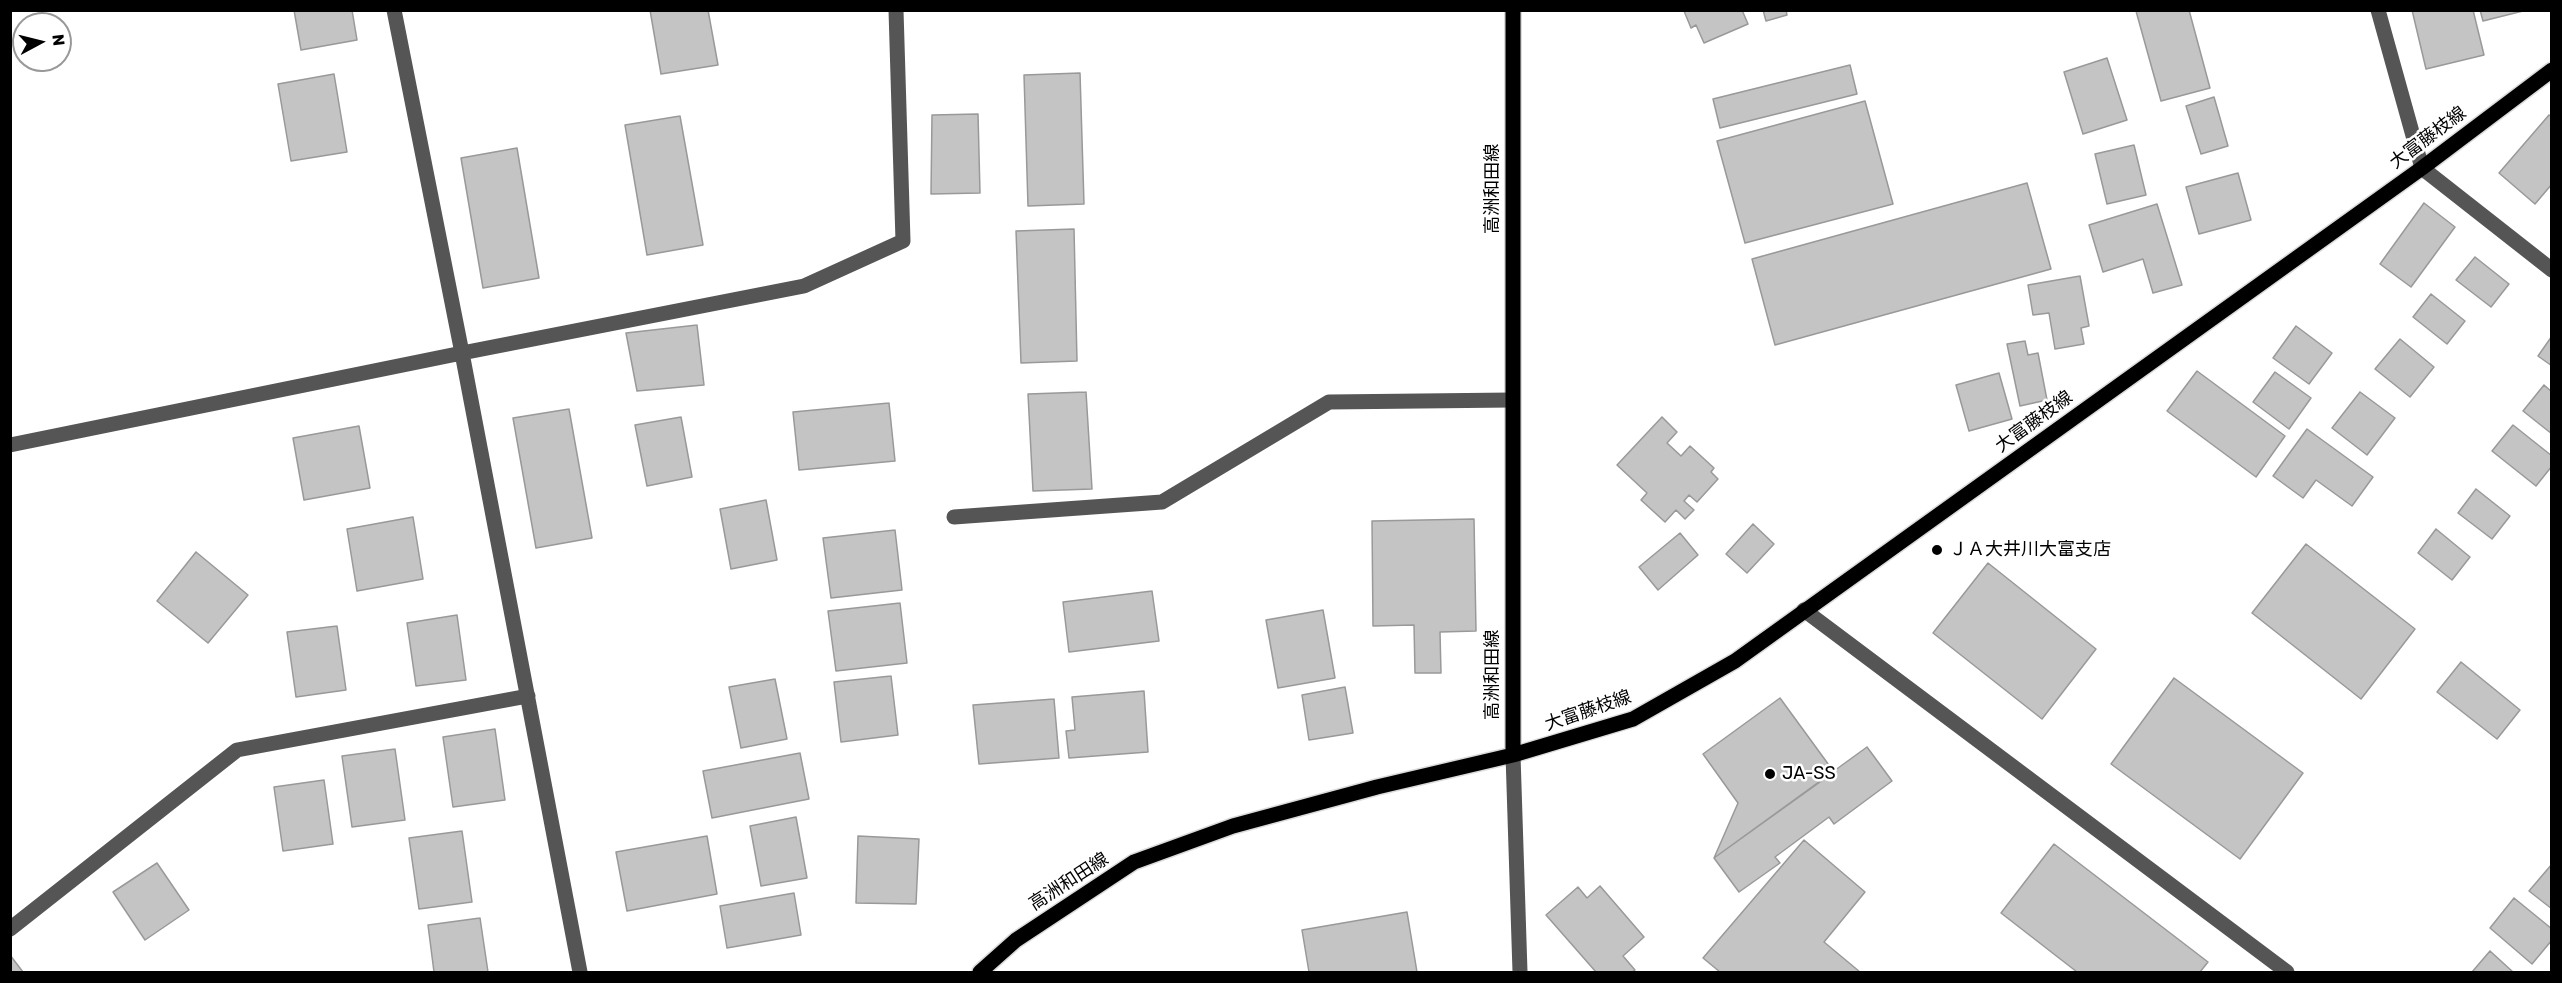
<!DOCTYPE html>
<html>
<head>
<meta charset="utf-8">
<style>
  body { margin:0 }
  #map { position:relative; width:2562px; height:983px; overflow:hidden; background:#fff; font-family:Rubik,sans-serif }
  canvas { display:block }
  .frame { position:absolute; inset:0; border:12px solid #000; pointer-events:none }
  .north { position:absolute; left:12px; top:12px; width:60px; height:60px; box-sizing:border-box; background:#fff; border:2px solid #999; border-radius:50%; rotate:83deg; font-size:16px; font-weight:700; line-height:24px; text-align:center; color:#000 }
  .north::after { content:''; display:block; margin:auto; width:21px; height:27px; background:#000; clip-path:polygon(50% 0,100% 100%,50% 72%,0 100%) }
</style>
</head>
<body>
<div id="map">
<canvas width="2562" height="983"></canvas>
<div class="frame"></div>
<div class="north">N</div>
</div>
<script>
const ctx = document.querySelector('canvas').getContext('2d');
ctx.lineJoin = 'round';
function fillPath(path, color) { ctx.fillStyle = color; ctx.fill(path, 'evenodd'); }
const shape = rows => new Path2D(rows.map(r => 'M' + r).join(''));
function stroke(path, color, width, dash) { ctx.strokeStyle = color; ctx.lineWidth = width; ctx.lineCap = dash ? 'butt' : 'round'; ctx.setLineDash(dash || []); ctx.stroke(path); }
function label(font, color, halo, rows, align = 'center') {
  ctx.font = font + ' Rubik,"Noto Sans JP",sans-serif'; ctx.lineWidth = 5; ctx.setLineDash([]); ctx.textBaseline = 'middle'; ctx.strokeStyle = halo; ctx.fillStyle = color; for (const [text, x, y, turn = 0] of rows) {
    ctx.save(); ctx.translate(x, y); ctx.rotate((+turn || 0) * Math.PI / 180); ctx.textAlign = isNaN(turn) ? turn : align; if (halo) ctx.strokeText(text, 0, 0); ctx.fillText(text, 0, 0); ctx.restore();
  }
}
const building = shape([
  [294,10,352,10,357,40,301,50,294,10],
  [650,10,708,10,718,65,661,74,650,10],
  [1742,10,1748,24,1704,43,1696,25,1691,28,1684,11,1742,10],
  [1763,10,1786,10,1787,15,1766,21,1763,10],
  [2189,10,2210,88,2161,101,2136,11,2189,10],
  [2412,10,2473,10,2484,55,2426,69,2412,10],
  [2480,10,2527,10,2483,21,2480,10],
  [2107,58,2127,120,2083,134,2064,72,2107,58],
  [1850,65,1857,94,1720,128,1713,99,1850,65],
  [1080,73,1084,204,1028,206,1024,75,1080,73],
  [334,74,347,152,291,161,278,84,334,74],
  [2214,97,2228,146,2201,154,2186,106,2214,97],
  [1865,101,1893,204,1745,243,1717,141,1865,101],
  [978,114,980,193,931,194,932,115,978,114],
  [2549,115,2552,117,2552,184,2535,204,2499,173,2549,115],
  [680,116,703,245,647,255,625,125,680,116],
  [2134,145,2146,195,2107,204,2095,154,2134,145],
  [517,148,539,278,483,288,461,158,517,148],
  [2238,173,2251,220,2199,234,2186,187,2238,173],
  [2027,183,2051,269,1775,345,1752,259,2027,183],
  [2424,203,2455,227,2411,287,2380,264,2424,203],
  [2157,204,2182,285,2153,293,2143,259,2103,272,2089,225,2157,204],
  [1074,229,1077,361,1021,363,1016,231,1074,229],
  [2475,257,2509,284,2491,307,2456,280,2475,257],
  [2080,276,2089,326,2081,328,2084,344,2055,349,2049,313,2033,315,2028,285,2080,276],
  [2431,294,2465,321,2447,344,2413,317,2431,294],
  [697,325,704,385,637,391,626,333,697,325],
  [2296,326,2332,353,2309,384,2273,358,2296,326],
  [2552,336,2552,366,2538,356,2552,336],
  [2400,339,2434,367,2410,397,2375,369,2400,339],
  [2025,341,2028,355,2038,353,2047,400,2020,406,2007,344,2025,341],
  [2197,371,2285,436,2256,477,2167,411,2197,371],
  [2275,372,2311,398,2289,429,2253,402,2275,372],
  [1999,373,2012,419,1969,431,1956,385,1999,373],
  [2544,385,2552,392,2552,434,2523,411,2544,385],
  [1086,392,1092,489,1033,491,1028,394,1086,392],
  [2360,392,2395,418,2367,455,2332,428,2360,392],
  [889,403,895,461,799,470,793,412,889,403],
  [569,409,592,538,536,548,513,418,569,409],
  [681,417,692,477,647,486,635,425,681,417],
  [1662,417,1677,432,1667,443,1681,456,1690,446,1714,468,1711,472,1718,479,1697,502,1689,495,1684,501,1694,510,1685,519,1676,510,1665,522,1641,500,1647,493,1617,465,1662,417],
  [2513,425,2552,456,2552,466,2536,486,2492,451,2513,425],
  [359,426,370,488,304,500,293,438,359,426],
  [2307,429,2373,477,2352,506,2316,480,2303,498,2273,476,2307,429],
  [2476,489,2510,516,2492,539,2458,513,2476,489],
  [766,500,777,560,731,569,720,509,766,500],
  [413,517,423,579,357,591,347,529,413,517],
  [1474,519,1476,631,1440,632,1441,673,1415,673,1414,625,1373,626,1372,521,1474,519],
  [1753,524,1774,544,1747,573,1726,554,1753,524],
  [2436,529,2470,557,2452,580,2418,553,2436,529],
  [895,530,902,590,831,598,823,538,895,530],
  [1680,533,1698,555,1658,590,1639,567,1680,533],
  [2306,544,2415,629,2361,699,2252,613,2306,544],
  [196,552,248,595,208,643,157,601,196,552],
  [1988,563,2096,649,2042,719,1933,633,1988,563],
  [1152,591,1159,641,1069,652,1063,602,1152,591],
  [900,603,907,663,836,671,828,611,900,603],
  [1323,610,1335,678,1278,688,1266,620,1323,610],
  [457,615,466,680,416,686,407,623,457,615],
  [337,626,346,690,296,697,287,632,337,626],
  [2461,662,2520,710,2497,739,2437,692,2461,662],
  [891,676,898,735,841,742,834,682,891,676],
  [2174,678,2303,773,2240,859,2111,764,2174,678],
  [775,679,787,739,741,748,729,687,775,679],
  [1345,687,1353,733,1309,740,1302,695,1345,687],
  [1144,691,1148,752,1069,758,1066,731,1075,730,1072,697,1144,691],
  [1780,698,1834,772,1714,858,1738,803,1703,754,1780,698],
  [1054,699,1059,758,979,764,973,705,1054,699],
  [495,729,505,800,453,807,443,737,495,729],
  [1867,747,1892,781,1834,824,1829,817,1775,857,1780,863,1739,892,1714,858,1867,747],
  [395,749,405,820,352,827,342,756,395,749],
  [800,753,809,799,712,818,703,771,800,753],
  [324,780,333,844,283,851,274,787,324,780],
  [796,817,807,878,761,886,750,826,796,817],
  [462,831,472,902,419,909,409,838,462,831],
  [707,836,717,894,627,911,616,852,707,836],
  [858,836,919,839,916,904,856,903,858,836],
  [1804,840,1865,892,1824,942,1860,972,1720,972,1703,958,1804,840],
  [2054,844,2208,962,2200,972,2077,972,2001,913,2054,844],
  [157,863,189,910,145,940,113,892,157,863],
  [2552,864,2552,909,2529,891,2552,864],
  [1600,886,1644,937,1623,956,1635,970,1632,972,1596,972,1546,915,1578,887,1587,898,1600,886],
  [794,893,801,935,727,948,720,906,794,893],
  [2514,898,2552,929,2552,940,2532,964,2490,928,2514,898],
  [1407,912,1417,972,1309,972,1302,930,1407,912],
  [480,918,488,972,434,972,428,925,480,918],
  [2490,951,2513,972,2472,972,2490,951],
  [10,955,23,972,10,972,10,955]
]);
fillPath(building, '#c4c4c4');
stroke(building, '#999', 1.5);
const major = shape([
  [1513,755,1513,10],
  [980,972,1016,940,1134,862,1233,826,1377,787,1513,755,1633,719,1735,661,2422,168,2552,70]
]);
stroke(major, '#dbdbdb', 18);
stroke(shape([
  [394,10,462,353,580,972],
  [2378,10,2422,168,2552,270],
  [10,445,462,353,804,286,903,241,896,10],
  [954,517,1162,502,1329,402,1512,400],
  [1804,610,2287,972],
  [1513,755,1520,972],
  [10,929,237,750,528,696]
]), '#555', 15);
stroke(major, '#000', 15);
for (const [x, y, r, color] of [
  [1937,550,6,"#000"],
  [1770,774,6,"#000"]
]) { const dot = new Path2D(); dot.arc(x, y, r, 0, 2 * Math.PI); ctx.fillStyle = color; ctx.fill(dot); stroke(dot, '#fff', 2); }
label('18px', '#000', '#fff', [
  ["大富藤枝線",2428,138,-37],
  ["高洲和田線",1493,189,-90],
  ["大富藤枝線",2034,422,-36],
  ["高洲和田線",1493,675,-90],
  ["大富藤枝線",1588,711,-19],
  ["高洲和田線",1069,882,-33]
]);
label('18px', '#000', '#fff', [
  ["ＪＡ大井川大富支店",1949,550],
  ["JA-SS",1782,774]
], 'left');
</script>
</body>
</html>
